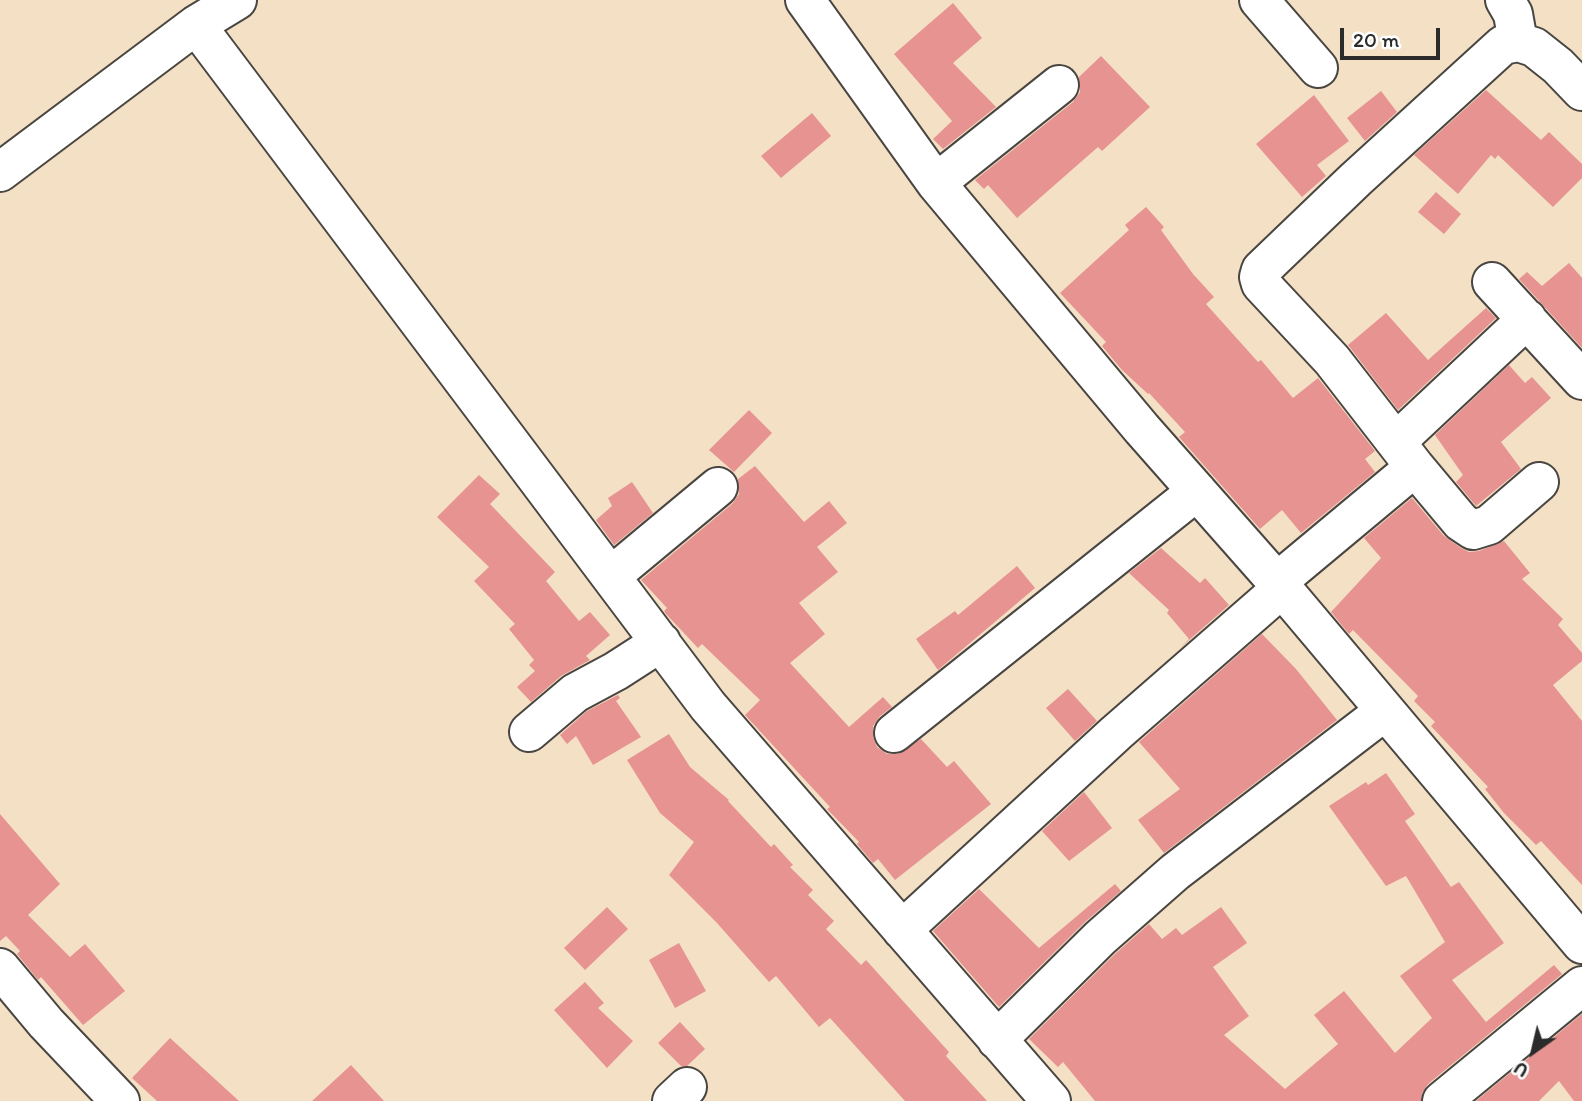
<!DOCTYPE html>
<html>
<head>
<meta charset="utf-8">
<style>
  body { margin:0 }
  #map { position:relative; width:1582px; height:1101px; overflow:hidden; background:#f4e0c5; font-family:Itim,sans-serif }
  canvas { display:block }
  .north { position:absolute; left:1498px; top:1017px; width:70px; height:70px; -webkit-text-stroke:5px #fff; paint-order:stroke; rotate:214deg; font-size:19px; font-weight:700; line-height:28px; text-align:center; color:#2b2b2b }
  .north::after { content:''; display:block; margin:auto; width:24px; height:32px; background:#2b2b2b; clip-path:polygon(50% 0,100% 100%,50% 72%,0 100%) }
  .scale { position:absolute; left:1340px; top:28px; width:100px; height:32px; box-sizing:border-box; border:4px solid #2b2b2b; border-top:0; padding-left:9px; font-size:21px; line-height:24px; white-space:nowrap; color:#2b2b2b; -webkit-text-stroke:5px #fff; paint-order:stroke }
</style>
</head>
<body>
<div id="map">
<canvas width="1582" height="1101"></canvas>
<div class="north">U</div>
<div class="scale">20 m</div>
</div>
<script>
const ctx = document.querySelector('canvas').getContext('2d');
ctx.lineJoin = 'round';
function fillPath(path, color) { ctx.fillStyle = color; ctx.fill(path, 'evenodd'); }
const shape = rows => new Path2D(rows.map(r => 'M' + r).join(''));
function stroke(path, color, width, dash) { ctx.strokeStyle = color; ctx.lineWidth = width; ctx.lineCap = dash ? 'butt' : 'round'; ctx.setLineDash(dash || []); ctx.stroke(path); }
fillPath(shape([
  [953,3,982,38,953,63,996,107,943,149,933,139,952,121,894,54],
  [1101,56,1150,107,1102,151,1098,147,1017,218,988,185,984,189,975,180,1073,102,1080,92,1079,77],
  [1486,90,1541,140,1549,132,1582,164,1582,178,1553,207,1498,155,1495,159,1491,155,1458,194,1414,155],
  [1381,91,1397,112,1365,141,1347,118],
  [1314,95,1349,141,1317,165,1326,176,1302,197,1256,144],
  [812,113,831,136,781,178,761,156],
  [1436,192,1461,214,1444,234,1418,212],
  [1146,207,1164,227,1161,230,1193,274,1214,297,1206,304,1258,362,1261,360,1293,398,1318,378,1375,451,1365,459,1375,472,1301,533,1282,510,1260,529,1179,437,1185,432,1149,393,1148,394,1122,370,1102,346,1106,342,1060,293,1129,230,1125,225],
  [1569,263,1582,278,1582,348,1519,279,1527,272,1542,286],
  [1486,308,1496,318,1398,410,1348,345,1386,313,1428,360],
  [1509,365,1525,383,1532,377,1551,398,1501,442,1521,469,1476,506,1456,482,1463,475,1435,435],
  [749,410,772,433,734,472,709,450],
  [755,466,804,522,829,501,847,523,817,547,838,572,799,603,825,634,790,663,849,727,883,697,892,707,880,716,873,726,873,737,877,747,887,754,898,754,921,739,947,767,954,761,991,804,895,880,878,859,873,863,857,844,859,842,827,809,830,807,745,715,760,700,702,644,698,648,666,614,664,611,667,608,641,580,732,504,739,494,738,479],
  [479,475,500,494,490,504,555,572,546,581,579,621,590,612,610,635,586,656,590,660,561,676,531,702,517,687,535,671,529,665,534,660,509,629,515,624,474,581,489,567,437,517],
  [632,482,653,513,614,545,596,520,612,506,608,498],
  [1412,498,1444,536,1461,548,1469,552,1479,551,1504,541,1530,573,1522,579,1563,619,1558,625,1582,653,1582,661,1553,685,1582,721,1582,885,1541,841,1536,845,1504,813,1485,789,1488,787,1431,726,1435,722,1414,701,1418,696,1353,630,1349,634,1331,612,1381,558,1364,538],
  [1161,548,1200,583,1205,578,1229,605,1180,648,1189,639,1167,613,1169,610,1129,573],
  [1017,566,1035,588,938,670,916,639,955,611,958,615],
  [1262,634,1296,669,1337,720,1164,853,1138,820,1180,789,1139,742],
  [1068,689,1097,721,1075,741,1046,708],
  [618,695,620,698,616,701,641,737,593,765,576,736,567,744,560,735,587,711],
  [669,734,690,767,729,800,728,801,771,847,774,844,793,865,790,867,813,890,808,895,834,921,826,929,861,965,866,960,949,1052,946,1056,987,1101,905,1101,830,1018,819,1027,776,976,769,982,717,923,669,875,694,842,660,813,627,760],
  [1386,773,1415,814,1405,821,1451,887,1459,882,1504,943,1452,980,1486,1022,1554,965,1562,974,1428,1084,1422,1093,1421,1101,1095,1101,1063,1062,1058,1067,1029,1039,1115,954,1149,924,1162,939,1176,928,1182,935,1221,907,1247,943,1213,967,1249,1016,1224,1035,1285,1089,1338,1044,1314,1015,1344,991,1395,1053,1432,1018,1400,976,1445,942,1406,876,1386,886,1329,806,1366,782,1368,785],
  [1084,792,1112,828,1069,861,1042,831],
  [0,814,60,884,28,915,70,957,85,944,125,991,83,1025,41,977,38,980,17,954,20,951,6,936,0,941],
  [1115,884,1121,891,1085,922,999,1007,933,931,979,889,1039,948],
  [607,907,628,929,585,970,564,948],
  [679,943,706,991,675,1008,649,960],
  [585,982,604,1003,598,1008,633,1041,607,1068,554,1010],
  [1582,1014,1582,1101,1574,1101,1559,1081,1539,1101,1476,1101],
  [680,1022,705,1049,687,1066,681,1066,658,1043],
  [170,1038,239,1101,157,1101,132,1078],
  [351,1065,384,1101,312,1101]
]), '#e69392');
const minor = shape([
  [805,0,936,183,1142,429,1277,582,1582,944],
  [1259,0,1318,68],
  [1505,0,1513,14,1518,42],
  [196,25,708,706,1051,1101],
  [0,172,196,25,237,0],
  [936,183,1059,85],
  [1492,282,1582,380],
  [1396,442,1527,319],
  [1539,482,1489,525,1473,530,1461,522,1415,467,1332,360,1261,284,1259,277,1261,270,1356,179,1503,45,1518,42,1534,47,1558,66,1582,91],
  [611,576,718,487],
  [1277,582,1415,467],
  [529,732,575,693,616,671,661,642],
  [894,733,1197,491],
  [902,930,1116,733,1281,589],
  [0,968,46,1023,120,1101],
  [997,1040,1100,938,1175,872,1385,711],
  [672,1101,687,1087],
  [1442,1101,1582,986]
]);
stroke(minor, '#494642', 42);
stroke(minor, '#fff', 38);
</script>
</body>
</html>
